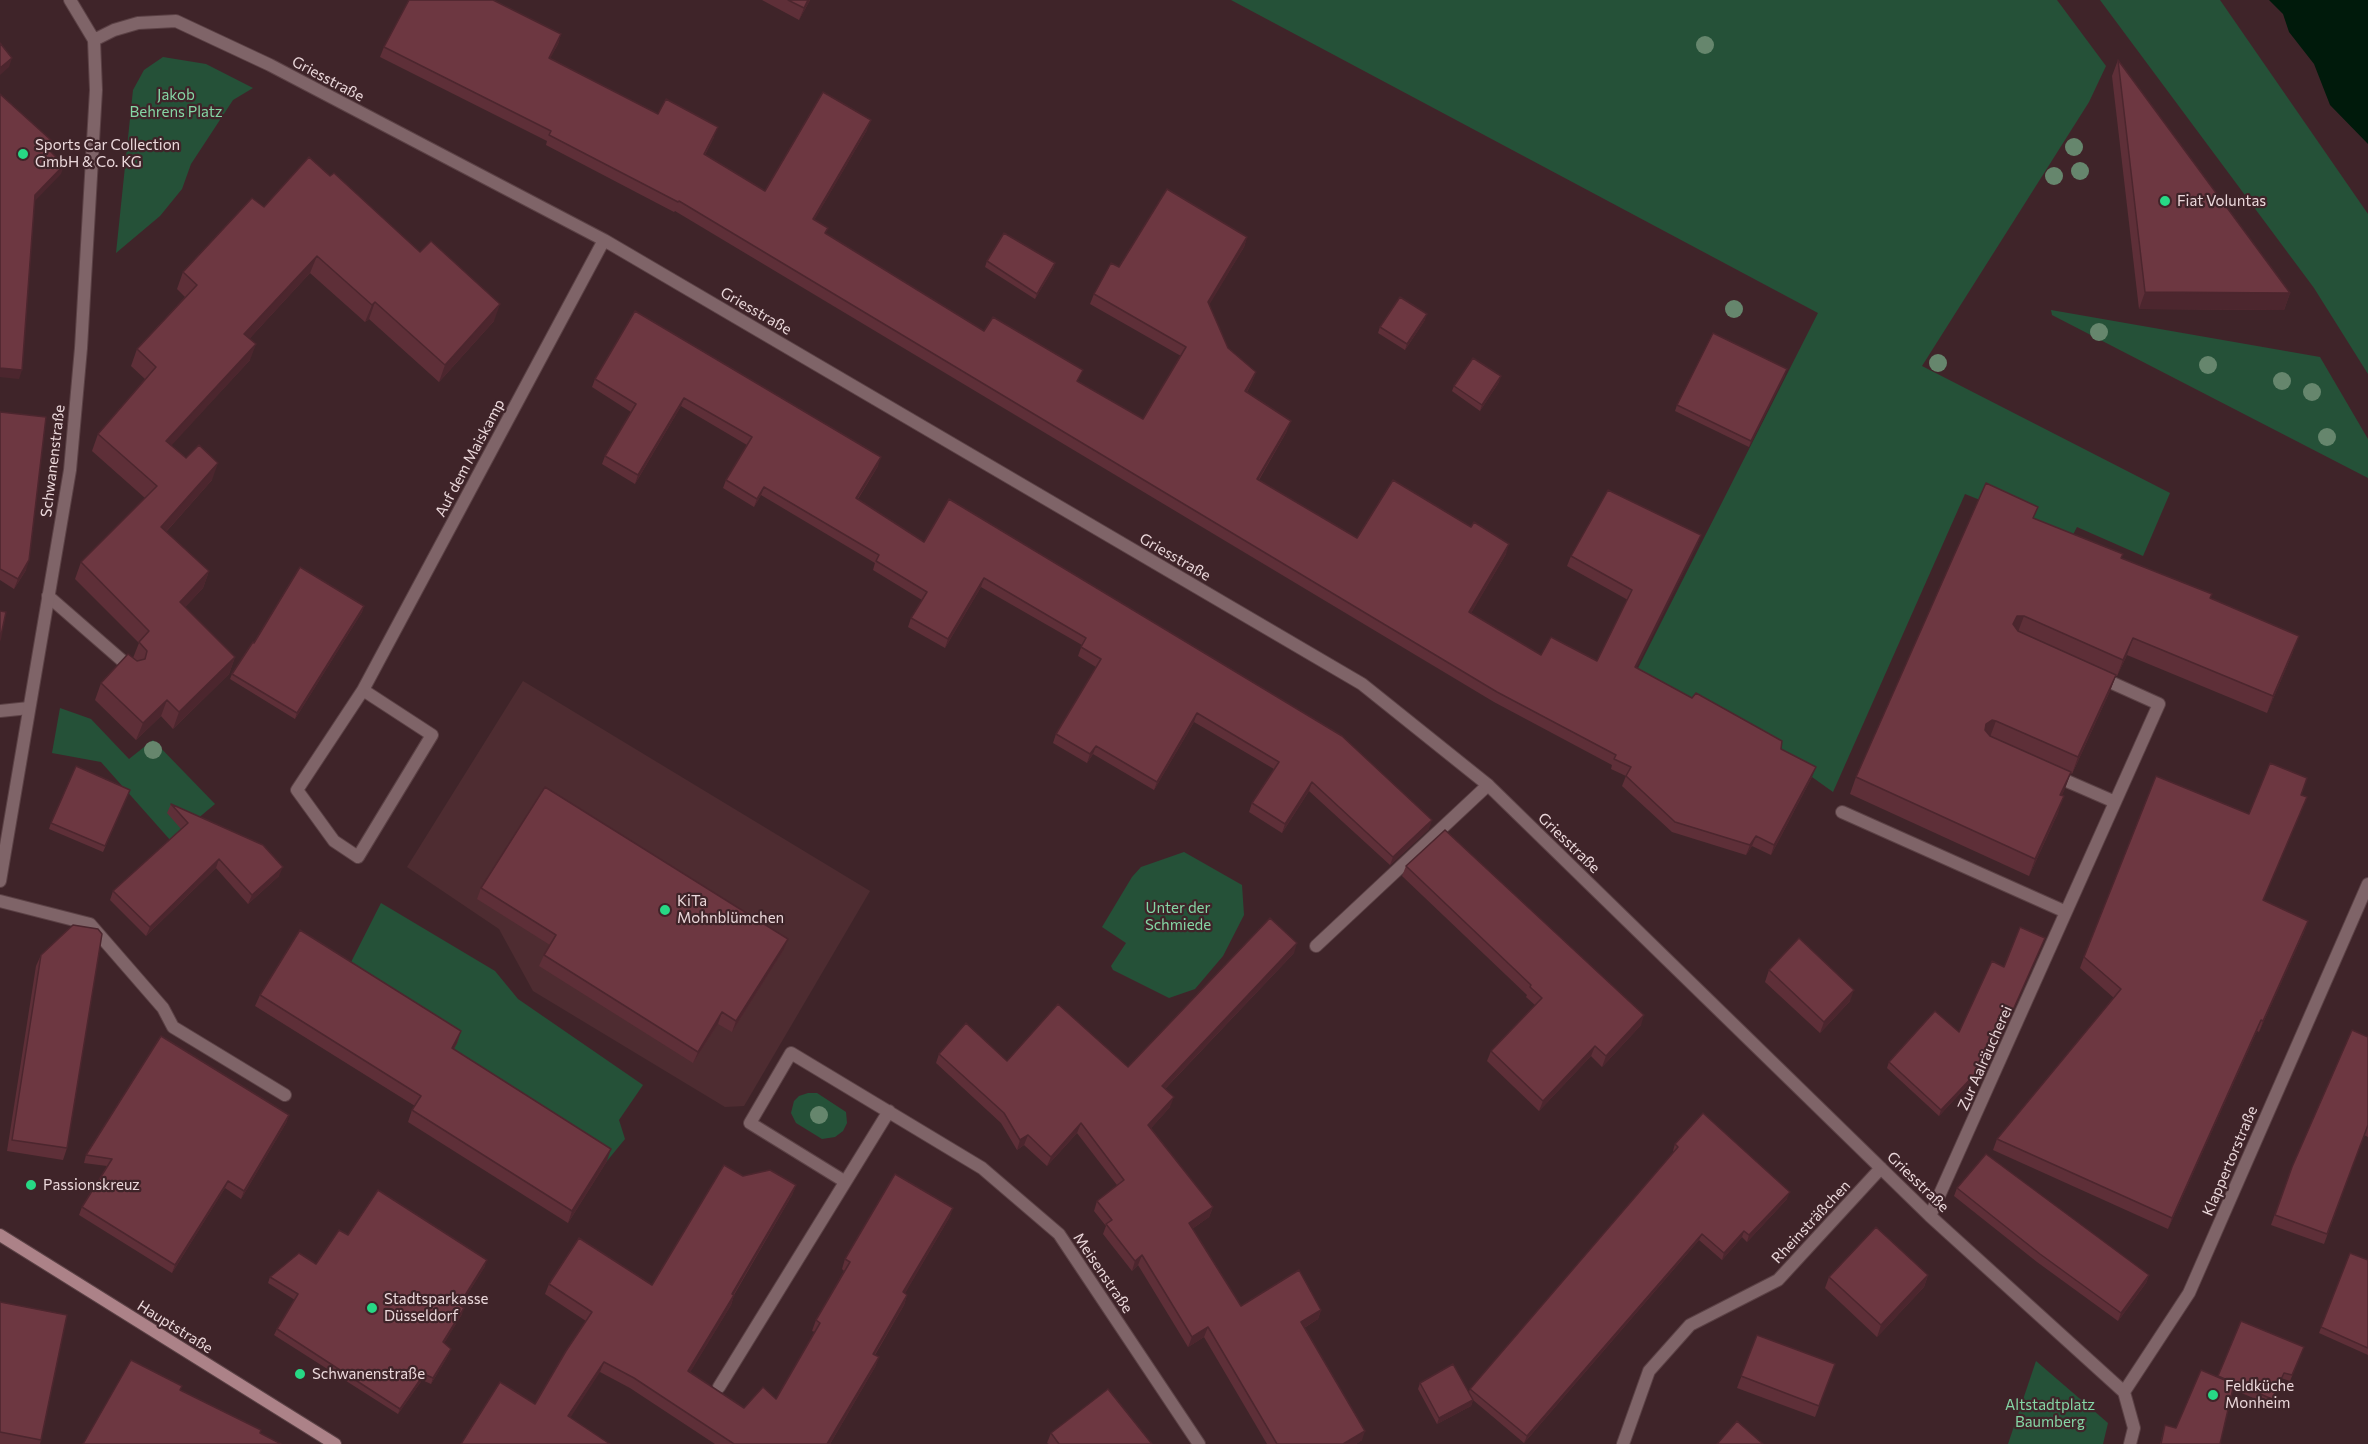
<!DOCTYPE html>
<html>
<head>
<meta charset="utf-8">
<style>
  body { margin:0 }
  canvas { display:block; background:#3f2429 }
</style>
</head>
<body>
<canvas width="2368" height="1444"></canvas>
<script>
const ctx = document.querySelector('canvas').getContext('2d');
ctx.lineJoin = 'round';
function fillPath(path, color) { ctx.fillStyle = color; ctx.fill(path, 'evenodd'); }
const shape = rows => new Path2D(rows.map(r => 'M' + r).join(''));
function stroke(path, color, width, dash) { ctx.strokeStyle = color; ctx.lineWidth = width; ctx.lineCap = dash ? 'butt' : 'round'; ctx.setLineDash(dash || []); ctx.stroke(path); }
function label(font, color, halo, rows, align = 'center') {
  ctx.font = font + ' Commissioner,sans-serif'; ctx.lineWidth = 4.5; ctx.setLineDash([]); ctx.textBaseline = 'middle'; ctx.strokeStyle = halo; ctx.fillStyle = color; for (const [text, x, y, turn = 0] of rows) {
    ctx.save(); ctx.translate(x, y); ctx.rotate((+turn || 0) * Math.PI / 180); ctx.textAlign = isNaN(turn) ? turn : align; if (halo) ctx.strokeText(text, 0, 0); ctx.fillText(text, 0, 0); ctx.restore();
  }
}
fillPath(shape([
  [523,681,870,891,744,1106,725,1107,533,991,499,929,407,867]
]), '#4e2c31');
fillPath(shape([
  [1231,0,2057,0,2106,66,2089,102,1922,366,2170,493,2143,556,2077,527,2065,550,1980,500,1965,494,1833,792,1812,777,1633,678,1818,313],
  [2100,0,2220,0,2368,214,2368,374,2314,288],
  [163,57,206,64,253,88,233,100,191,164,182,189,160,216,116,253,133,90,144,70],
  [2051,310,2320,357,2368,439,2368,478,2052,315],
  [60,708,91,719,129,759,153,740,215,804,171,841,101,762,52,753],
  [1184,852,1242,885,1244,915,1223,956,1195,989,1169,998,1113,970,1111,966,1126,943,1102,927,1132,877,1141,867],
  [381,903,495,971,518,999,643,1085,619,1120,625,1139,607,1161,448,1059,457,1043,346,972],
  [808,1093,817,1093,846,1112,847,1123,843,1131,835,1137,822,1139,796,1123,791,1113,794,1101,799,1096],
  [2036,1361,2108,1423,2103,1444,2008,1444]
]), '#255138');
fillPath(shape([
  [2269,0,2368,0,2368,144,2330,105,2314,64,2289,32,2283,14]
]), '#001a0b');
const lane = shape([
  [48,596,133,670],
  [0,711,29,708],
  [0,901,90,924,163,1008,173,1027,285,1095],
  [1316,946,1488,785]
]);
const street = shape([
  [94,40,114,30,138,23,176,21,270,65,604,240,1362,684,1488,785,1930,1216,2124,1392],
  [363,690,432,735,358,857,334,841,297,790,363,690,604,240],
  [2053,775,2115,802],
  [1842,812,2066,912],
  [0,881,70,470,81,348,96,90,94,40,70,0],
  [844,1181,750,1123,791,1053,982,1168,1059,1234,1199,1444],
  [1930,1216,2159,704,2099,677],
  [719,1387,889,1111],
  [1623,1444,1649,1371,1690,1325,1778,1280,1881,1168],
  [2130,1444,2134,1428,2124,1392,2189,1293,2368,884]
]);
const secondary = shape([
  [0,1235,335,1444]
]);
stroke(lane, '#5b4145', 14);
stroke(street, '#5b4145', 14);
stroke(secondary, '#5b4145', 14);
stroke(lane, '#7f6468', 12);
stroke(street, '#7f6468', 12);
stroke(secondary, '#ac8288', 12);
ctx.fillStyle = '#66866d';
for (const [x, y] of [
  [1705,45],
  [2074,147],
  [2080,171],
  [2054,176],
  [1734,309],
  [2099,332],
  [1938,363],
  [2208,365],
  [2282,381],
  [2312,392],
  [2327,437],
  [153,750],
  [819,1115]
]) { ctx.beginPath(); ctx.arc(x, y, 9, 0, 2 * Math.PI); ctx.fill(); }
fillPath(shape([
  [762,0,810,0,799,20],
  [561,34,558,44,550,58,658,114,714,137,705,155,765,191,867,130,814,220,826,234,984,331,1079,382,1143,419,1181,356,1090,304,1094,294,1119,267,1247,237,1244,247,1209,304,1228,348,1256,372,1252,382,1247,392,1287,431,1259,480,1357,538,1506,554,1471,613,1541,655,1597,661,1628,600,1567,566,1571,556,1701,535,1697,545,1636,667,1781,749,1812,777,1771,855,1752,846,1746,855,1672,832,1622,786,1626,776,1611,769,1612,765,1494,702,675,211,674,212,546,145,547,141,380,57,384,47],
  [2118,60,2290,293,2284,310,2139,309,2112,76],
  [264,207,494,321,439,382,369,319,365,322,310,273,250,338,250,360,171,445,212,480,166,532,209,571,203,588,185,607,235,657,229,674,173,729,161,716,136,740,95,700,101,683,133,658,139,643,75,579,81,562,145,498,92,451,98,434,145,379,131,366,137,349,185,297,177,289,183,272],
  [987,261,1055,263,1053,269,1035,299,985,267],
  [635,311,878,466,858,499,924,542,1429,829,1390,865,1309,791,1282,833,1249,812,1252,803,1274,769,1194,722,1154,790,1093,754,1087,763,1053,743,1056,734,1096,667,1078,656,1082,645,981,587,945,648,908,627,911,618,922,600,873,570,875,563,761,495,754,507,723,488,726,480,747,445,681,406,635,484,602,464,605,456,631,412,592,387,595,379],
  [1425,320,1405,350,1378,333,1380,327],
  [1785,375,1749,447,1675,411,1677,405],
  [1499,382,1480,411,1452,391,1454,386],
  [0,412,26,570,14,589,0,580],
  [2038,507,2033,518,2211,598,2293,652,2267,713,2127,655,2117,676,2116,676,2110,691,2072,774,2071,773,2062,795,2058,813,2029,876,1850,794,1856,777],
  [364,606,362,612,295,719,230,679,232,674,254,643],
  [130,790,103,852,49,829,51,823],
  [2301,795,2303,807,2263,900,2308,921,2304,932,2259,1032,2257,1031,2168,1229,1993,1150,1997,1139,2114,998,2080,968,2084,957,2249,814],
  [171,804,279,876,248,904,216,868,146,936,110,900,113,891,181,829,167,813],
  [1406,866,1641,1025,1602,1067,1591,1056,1539,1111,1487,1061,1491,1051,1535,1005,1526,997,1527,995,1402,876],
  [481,888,783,951,732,1032,718,1024,693,1063,539,966,544,955,550,945,477,899],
  [2042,944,1990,1061,1939,1116,1887,1068,1889,1062,1959,1032,2004,967],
  [1294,953,1165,1089,1170,1107,1151,1128,1213,1207,1209,1217,1192,1229,1241,1306,1321,1310,1318,1319,1304,1328,1362,1440,1356,1444,1267,1444,1204,1337,1188,1347,1138,1265,1132,1271,1103,1234,1106,1226,1094,1211,1097,1201,1117,1185,1077,1133,1047,1166,1024,1145,1017,1150,1001,1123,936,1063,939,1054,1007,1061,1128,1067],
  [41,955,67,1148,63,1160,7,1151,36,966],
  [1769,970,1850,1001,1820,1033,1765,982],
  [260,995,461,1031,457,1043,454,1049,607,1161,568,1223,408,1122,412,1110,415,1106,255,1006],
  [2368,1037,2368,1137,2364,1135,2324,1244,2271,1225,2292,1167],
  [289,1115,286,1123,241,1199,225,1188,172,1273,79,1215,82,1207,107,1166,84,1163,86,1155],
  [1675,1144,1787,1199,1747,1242,1742,1237,1722,1260,1699,1240,1524,1443,1473,1400,1471,1406,1437,1424,1418,1389,1420,1383,1469,1392,1470,1389,1674,1152,1673,1151],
  [743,1176,796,1185,792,1195,734,1295,731,1305,690,1372,744,1408,776,1399,815,1332,812,1331,816,1320,844,1271,842,1269,845,1259,953,1208,949,1218,905,1293,907,1295,904,1305,875,1355,879,1357,875,1367,830,1444,715,1444,630,1388,600,1372,535,1404,586,1321,545,1294,549,1284,652,1285],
  [1957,1188,2149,1275,2146,1283,2118,1321,2037,1262,1954,1196],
  [348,1235,485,1266,460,1306,462,1314,444,1343,451,1349,449,1354,431,1384,422,1380,398,1414,274,1335,277,1329,295,1300,268,1283,270,1277,316,1264],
  [2350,1253,2368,1260,2368,1355,2319,1333],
  [1928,1275,1924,1287,1877,1337,1825,1288,1829,1277],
  [0,1302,41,1440,40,1444,0,1444],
  [1757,1335,1835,1364,1815,1417,1737,1388],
  [2304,1347,2290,1381,2281,1378,2270,1405,2232,1389,2220,1444,2160,1444,2165,1425,2176,1428,2218,1377],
  [1051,1433,1152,1444,1049,1444,1047,1443]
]), '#5e2f38');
fillPath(shape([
  [808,0,810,0,799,20,804,8],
  [561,34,558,44,545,68,549,58],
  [12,58,9,67,0,75,0,68],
  [871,120,867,130,809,229,813,219],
  [718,127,714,137,700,164,704,154],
  [64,165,61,174,32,204,35,195],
  [1247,237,1244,247,1205,312,1208,302],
  [317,256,310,273,238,351,244,334],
  [1055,263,1053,269,1035,299,1037,294],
  [2145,292,2290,293,2284,310,2139,309],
  [375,302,369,319,365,322,372,305],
  [500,304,494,321,439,382,445,365],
  [1427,314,1425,320,1405,350,1407,344],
  [256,344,250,360,160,458,166,441],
  [0,368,22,370,19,379,0,377],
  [1787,369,1785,375,1749,447,1751,441],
  [1256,372,1252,382,1242,401,1245,391],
  [1501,376,1499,382,1480,411,1482,405],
  [684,398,681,406,635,484,638,475],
  [1291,421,1287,431,1253,489,1257,479],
  [881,457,878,466,853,506,856,498],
  [218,463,212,480,155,544,161,527],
  [764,487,761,495,754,507,757,499],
  [1701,535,1697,545,1632,677,1635,667],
  [1509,544,1506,554,1466,622,1469,612],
  [29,560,26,570,14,589,18,579],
  [209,571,203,588,174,619,180,602],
  [984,578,981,587,945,648,948,639],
  [364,606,362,612,295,719,297,713],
  [2017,616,2024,616,2018,632,2013,624],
  [2299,636,2293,652,2267,713,2273,696],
  [2133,638,2127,655,2117,676,2123,660],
  [235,657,229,674,173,729,179,712],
  [2116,675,2110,691,2072,774,2078,757],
  [167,700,161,716,136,740,143,723],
  [1197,713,1194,722,1154,790,1157,782],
  [1992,720,1996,721,1990,737,1980,741,1986,724],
  [1096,746,1093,754,1087,763,1090,754],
  [1816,767,1812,777,1771,855,1774,845],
  [2071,772,2065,789,2054,811,2060,795],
  [1312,782,1309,791,1282,833,1285,824],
  [2064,796,2058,813,2029,876,2035,859],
  [2307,797,2303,807,2259,911,2263,900],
  [1432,820,1429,829,1390,865,1393,857],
  [1756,836,1752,846,1746,855,1750,845],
  [219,859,216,868,146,936,150,927],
  [283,867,279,876,248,904,252,895],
  [2308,921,2304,932,2259,1032,2263,1021],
  [2045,938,1990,1061,1939,1116,1941,1110],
  [788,939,783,951,732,1032,736,1021],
  [1297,943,1294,953,1158,1096,1162,1086],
  [1854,990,1850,1001,1820,1033,1824,1022],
  [722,1012,718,1024,693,1063,698,1052],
  [1644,1015,1641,1025,1602,1067,1606,1056],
  [2261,1020,2257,1031,2168,1229,2172,1218],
  [461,1031,457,1043,448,1059,452,1048],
  [1595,1046,1591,1056,1539,1111,1543,1101],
  [1174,1097,1170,1107,1145,1135,1148,1125],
  [289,1115,286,1123,241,1199,244,1191],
  [1081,1123,1077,1133,1047,1166,1051,1157],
  [1028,1135,1024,1145,1017,1150,1020,1140],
  [611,1149,607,1161,568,1223,572,1211],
  [228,1181,225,1188,172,1273,175,1265],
  [796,1185,792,1195,728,1304,732,1294],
  [1790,1192,1787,1199,1747,1242,1749,1235],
  [1213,1207,1209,1217,1186,1233,1189,1223],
  [953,1208,949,1218,900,1302,903,1292],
  [1744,1231,1742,1237,1722,1260,1724,1253],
  [1702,1234,1699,1240,1524,1443,1527,1436],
  [1142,1255,1138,1265,1132,1271,1135,1261],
  [487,1260,485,1266,457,1311,459,1305],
  [1928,1275,1924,1287,1877,1337,1881,1325],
  [2149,1275,2146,1283,2118,1321,2121,1313],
  [734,1295,731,1305,685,1381,688,1371],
  [907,1295,904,1305,869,1364,873,1354],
  [464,1308,462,1314,441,1348,443,1342],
  [1321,1310,1318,1319,1297,1332,1301,1322],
  [1208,1327,1204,1337,1188,1347,1192,1337],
  [451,1349,449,1354,431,1384,433,1378],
  [879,1357,875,1367,830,1444,827,1444],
  [604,1362,600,1372,565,1426,568,1416],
  [424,1374,422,1380,398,1414,400,1409],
  [1473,1400,1471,1406,1437,1424,1439,1418],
  [1365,1431,1362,1440,1356,1444,1343,1444]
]), '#4c262e');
const building = shape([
  [409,0,493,0,561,34,549,58,658,114,666,99,718,127,704,154,765,191,823,92,871,120,813,219,828,228,825,233,984,331,993,317,1083,370,1077,381,1143,419,1186,347,1094,294,1111,263,1119,267,1167,189,1247,237,1208,302,1228,348,1256,372,1245,391,1291,421,1257,479,1357,538,1393,480,1471,527,1474,522,1509,544,1469,612,1541,655,1551,637,1597,661,1632,590,1571,556,1608,490,1701,535,1635,667,1692,698,1696,693,1782,741,1781,749,1816,767,1774,845,1756,836,1750,845,1675,822,1626,776,1631,767,1614,759,1616,755,1497,692,679,201,678,202,549,135,551,131,384,47,409,0],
  [788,0,808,0,804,8,788,0],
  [0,43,12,58,0,68,0,43],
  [2118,60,2290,293,2145,292,2118,60],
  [0,94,52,141,47,148,64,165,35,195,22,370,0,368,0,94],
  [309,157,330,176,334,173,420,252,431,241,500,304,445,365,375,302,372,305,317,256,244,334,256,344,166,441,186,458,199,445,218,463,161,527,209,571,180,602,235,657,179,712,167,700,143,723,101,683,128,654,137,661,145,659,147,651,139,642,149,631,81,562,157,486,98,434,156,367,137,349,197,285,183,272,252,198,264,207,309,157],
  [1004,233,1055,263,1037,294,987,261,1004,233],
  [1400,297,1427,314,1407,344,1380,327,1400,297],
  [635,311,881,457,856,498,924,542,949,499,1342,736,1432,820,1393,857,1312,782,1285,824,1252,803,1279,762,1197,713,1157,782,1096,746,1090,754,1056,734,1101,659,1081,647,1086,638,984,578,948,639,911,618,927,592,876,561,879,555,764,487,757,499,726,480,752,437,684,398,638,475,605,456,636,404,595,379,635,311],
  [1713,333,1787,369,1751,441,1677,405,1713,333],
  [1473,358,1501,376,1482,405,1454,386,1473,358],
  [0,412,46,417,29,560,18,579,0,569,0,412],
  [1986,483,2038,507,2033,518,2123,554,2121,558,2212,594,2210,598,2299,636,2273,696,2133,638,2123,660,2024,616,2017,616,2013,624,2018,631,2116,675,2078,757,1996,721,1992,720,1986,724,1985,730,1990,736,2071,772,2060,795,2064,796,2035,859,1856,777,1986,483],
  [300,567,364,606,297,713,232,674,253,642,254,643,300,567],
  [0,611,6,612,0,640,0,611],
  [2270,763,2307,778,2301,795,2307,797,2263,900,2308,921,2263,1021,2261,1020,2172,1218,1997,1139,2121,989,2084,957,2156,776,2249,814,2270,763],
  [76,766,130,790,105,846,51,823,76,766],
  [545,787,788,939,736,1021,722,1012,698,1052,544,955,556,935,481,888,545,787],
  [171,804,263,845,283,867,252,895,219,859,150,927,113,891,188,823,171,804],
  [1445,830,1644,1015,1606,1056,1595,1046,1543,1101,1491,1051,1542,998,1530,987,1531,985,1406,866,1445,830],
  [1270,918,1297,943,1162,1086,1174,1097,1148,1125,1213,1207,1189,1223,1241,1306,1299,1270,1321,1310,1301,1322,1365,1431,1343,1444,1277,1444,1208,1327,1192,1337,1142,1255,1135,1261,1106,1224,1112,1220,1097,1201,1124,1180,1081,1123,1051,1157,1028,1135,1020,1140,1004,1113,939,1054,966,1023,1007,1061,1058,1004,1128,1067,1270,918],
  [73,925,98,929,102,934,67,1148,12,1140,41,955,73,925],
  [2020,927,2045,938,1993,1055,1941,1110,1889,1062,1935,1011,1959,1032,1992,961,2004,967,2020,927],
  [300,930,461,1031,452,1048,611,1149,572,1211,412,1110,421,1096,260,995,300,930],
  [1799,938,1854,990,1824,1022,1769,970,1799,938],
  [2352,1030,2368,1037,2368,1125,2327,1234,2275,1215,2292,1167,2352,1030],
  [161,1036,289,1115,244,1191,228,1181,175,1265,82,1207,112,1159,86,1155,161,1036],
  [1703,1113,1790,1192,1749,1235,1744,1231,1724,1253,1702,1234,1527,1436,1470,1389,1678,1147,1675,1144,1703,1113],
  [1986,1154,2149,1275,2121,1313,2040,1254,1957,1188,1986,1154],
  [724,1165,743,1176,770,1170,796,1185,732,1294,734,1295,688,1371,744,1408,763,1387,776,1399,820,1323,816,1320,850,1262,845,1259,895,1174,953,1208,903,1292,907,1295,873,1354,879,1357,827,1444,734,1444,634,1378,604,1362,568,1416,610,1444,461,1444,500,1382,535,1404,566,1351,592,1312,549,1284,579,1238,652,1285,724,1165],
  [378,1190,487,1260,459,1305,464,1308,443,1342,451,1349,433,1378,424,1374,400,1409,277,1329,298,1294,270,1277,299,1253,316,1264,339,1230,348,1235,378,1190],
  [1876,1227,1928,1275,1881,1325,1829,1277,1876,1227],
  [2350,1253,2368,1260,2368,1348,2321,1327,2350,1253],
  [0,1302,67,1315,41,1440,0,1432,0,1302],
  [2241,1321,2304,1347,2292,1375,2284,1373,2272,1399,2218,1376,2241,1321],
  [1757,1335,1835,1364,1819,1406,1741,1376,1757,1335],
  [131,1360,182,1386,180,1390,261,1430,260,1433,281,1444,83,1444,131,1360],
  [1453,1364,1473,1400,1439,1418,1420,1383,1453,1364],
  [2201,1370,2234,1384,2220,1444,2161,1444,2165,1425,2176,1428,2201,1370],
  [1108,1389,1152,1444,1059,1444,1051,1433,1108,1389],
  [1737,1421,1763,1444,1717,1444,1737,1421]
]);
fillPath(building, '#6d3741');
stroke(building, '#4c262e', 1.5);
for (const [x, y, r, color] of [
  [23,154,6,"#27d885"],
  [2165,201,6,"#27d885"],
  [665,910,6,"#27d885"],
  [31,1185,6,"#27d885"],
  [372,1308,6,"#27d885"],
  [300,1374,6,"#27d885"],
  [2213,1395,6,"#27d885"]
]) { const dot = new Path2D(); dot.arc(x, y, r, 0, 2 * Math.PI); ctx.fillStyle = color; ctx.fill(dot); stroke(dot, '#3f2429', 2); }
label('15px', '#ebd8db', '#3f2429', [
  ["Griesstraße",328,79,28],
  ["Griesstraße",756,311,30],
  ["Auf dem Maiskamp",470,458,-62],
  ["Schwanenstraße",53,461,-83],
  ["Griesstraße",1175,557,30],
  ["Griesstraße",1569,843,44],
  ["Zur Aalräucherei",1985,1058,-66],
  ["Klappertorstraße",2230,1161,-67],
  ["Griesstraße",1918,1182,44],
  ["Rheinsträßchen",1811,1222,-47],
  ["Meisenstraße",1103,1273,56],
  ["Hauptstraße",175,1327,32]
]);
label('15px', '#85d6a5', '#3f2429', [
  ["Jakob",176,95],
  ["Behrens Platz",176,112],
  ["Unter der",1178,908],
  ["Schmiede",1178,925],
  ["Altstadtplatz",2050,1405],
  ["Baumberg",2050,1422]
]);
label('15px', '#ebd8db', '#3f2429', [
  ["Sports Car Collection",35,145],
  ["GmbH & Co. KG",35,162],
  ["Fiat Voluntas",2177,201],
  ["KiTa",677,901],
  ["Mohnblümchen",677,918],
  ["Passionskreuz",43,1185],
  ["Stadtsparkasse",384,1299],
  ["Düsseldorf",384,1316],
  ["Schwanenstraße",312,1374],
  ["Feldküche",2225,1386],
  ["Monheim",2225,1403]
], 'left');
</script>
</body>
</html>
